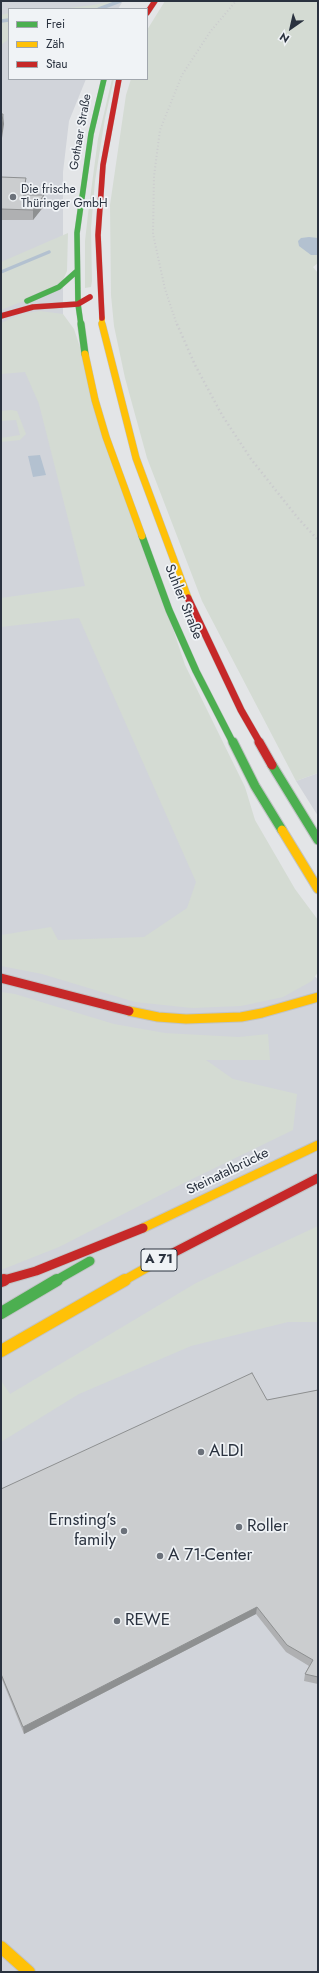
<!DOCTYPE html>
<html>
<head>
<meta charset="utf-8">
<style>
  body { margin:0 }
  #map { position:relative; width:319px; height:1973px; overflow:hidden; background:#e3e5e7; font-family:Jost,sans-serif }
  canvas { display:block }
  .frame { position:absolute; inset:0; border:2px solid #2a323f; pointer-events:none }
  .legend { position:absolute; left:8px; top:8px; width:140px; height:72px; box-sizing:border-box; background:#f0f3f6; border:1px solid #a1a6ad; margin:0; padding:5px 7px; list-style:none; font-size:12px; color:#2a323f }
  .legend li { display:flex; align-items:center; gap:8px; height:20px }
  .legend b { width:20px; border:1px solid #a1a6ad }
  .north { position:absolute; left:271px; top:8px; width:40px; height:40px; -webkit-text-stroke:3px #f0f3f6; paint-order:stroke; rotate:214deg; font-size:11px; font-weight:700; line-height:16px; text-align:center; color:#2a323f }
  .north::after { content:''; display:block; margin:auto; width:14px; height:18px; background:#2a323f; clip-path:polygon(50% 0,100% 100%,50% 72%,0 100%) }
</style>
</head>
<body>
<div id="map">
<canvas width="319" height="1973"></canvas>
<div class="frame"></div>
<ul class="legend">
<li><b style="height:5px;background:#4caf50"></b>Frei</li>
<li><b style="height:5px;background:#ffc107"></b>Zäh</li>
<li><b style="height:5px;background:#c62828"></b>Stau</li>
</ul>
<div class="north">N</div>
</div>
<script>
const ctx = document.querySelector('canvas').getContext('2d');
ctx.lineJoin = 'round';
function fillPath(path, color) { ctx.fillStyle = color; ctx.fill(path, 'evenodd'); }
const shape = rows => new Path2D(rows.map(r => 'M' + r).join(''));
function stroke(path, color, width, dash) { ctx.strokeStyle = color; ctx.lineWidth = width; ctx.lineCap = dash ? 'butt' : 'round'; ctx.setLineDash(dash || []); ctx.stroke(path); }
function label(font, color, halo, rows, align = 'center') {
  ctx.font = font + ' Jost,sans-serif'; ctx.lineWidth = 3.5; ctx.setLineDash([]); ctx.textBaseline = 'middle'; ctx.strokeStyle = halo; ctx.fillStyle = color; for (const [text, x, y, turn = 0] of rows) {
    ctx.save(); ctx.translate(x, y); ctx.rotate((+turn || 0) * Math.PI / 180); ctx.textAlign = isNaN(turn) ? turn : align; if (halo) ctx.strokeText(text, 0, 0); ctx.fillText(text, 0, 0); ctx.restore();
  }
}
fillPath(shape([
  [1,1,123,1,118,9,9,9,9,79,86,79,69,121,63,172,63,448,274,924,318,980,318,1972,1,1972],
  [318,773,318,816,296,781]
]), '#d1d4da');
fillPath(shape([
  [113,1,107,9,60,9,93,5],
  [165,1,318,1,318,263,313,267,318,273,318,773,296,781,202,601,147,458,125,378,114,326,111,295,110,205,126,95,131,79,147,79,147,30],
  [9,13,9,39,1,45,1,15],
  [112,79,114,79,105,118,95,181,91,228,92,281,91,287,85,288,85,241,88,214,98,139],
  [68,233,67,271,63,280,51,290,1,310,1,262],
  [40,311,63,314,74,329,185,665,245,787,255,820,295,889,318,920,318,972,312,981,283,997,241,1006,192,1008,135,1002,42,974,1,966,1,935,51,927,58,940,144,937,187,908,196,882,79,618,1,627,1,598,85,586,39,404,25,372,1,374,1,323,21,314],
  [11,410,17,411,26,434,20,440,1,442,1,438,20,435,16,420,1,421,1,411],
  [1,992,15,994,114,1024,165,1033,239,1037,268,1034,270,1060,206,1060,233,1079,297,1094,293,1130,182,1184,59,1247,1,1270],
  [318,1226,318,1322,288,1322,191,1346,79,1394,1,1442,2,1382,10,1394,196,1283]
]), '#d4dbd3');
fillPath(shape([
  [309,237,318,238,318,255,311,255,299,246,298,241,301,238],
  [40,455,46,475,33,477,28,456]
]), '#b3c1d0');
stroke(shape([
  [99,9,120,1],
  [1,21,9,20],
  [1,272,49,252]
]), '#b3c1d0', 3.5);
const fastFar3 = shape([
  [27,301,59,287,77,271],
  [81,325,78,304,77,233,91,134,104,79]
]);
const fastFar2 = shape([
  [81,324,85,354],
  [142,536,169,610,196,671,233,743]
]);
const fastFar1 = shape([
  [233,742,255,786,282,830],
  [272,765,318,840],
  [55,1281,90,1261]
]);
const fast = shape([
  [1,1313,57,1280]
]);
const slowFar3 = shape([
  [102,318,102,325]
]);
const slowFar2 = shape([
  [102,324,136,458,188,598],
  [85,354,95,400,106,437,142,536]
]);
const slowFar1 = shape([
  [282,830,318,889],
  [129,1011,158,1017,186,1019,241,1017,262,1013,318,997],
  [143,1228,318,1145],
  [123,1281,169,1255]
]);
const slow = shape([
  [1,1351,125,1280],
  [1,1947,29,1972]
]);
const jamFar3 = shape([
  [147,13,155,1],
  [1,316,33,307,78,304,90,297],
  [102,318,98,235,103,165,119,79]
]);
const jamFar2 = shape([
  [188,598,241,710,260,743]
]);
const jamFar1 = shape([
  [259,742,272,765],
  [1,978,129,1011],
  [169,1255,318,1178],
  [1,1281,36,1271,143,1228]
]);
const jam = shape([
  [1,1281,4,1280]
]);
stroke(fastFar3, '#c1c3c5', 6);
stroke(fastFar2, '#c1c3c5', 8);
stroke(fastFar1, '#c1c3c5', 11);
stroke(fast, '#c1c3c5', 14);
stroke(slowFar3, '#c1c3c5', 6);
stroke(slowFar2, '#c1c3c5', 8);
stroke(slowFar1, '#c1c3c5', 11);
stroke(slow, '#c1c3c5', 14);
stroke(jamFar3, '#c1c3c5', 6);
stroke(jamFar2, '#c1c3c5', 8);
stroke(jamFar1, '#c1c3c5', 11);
stroke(jam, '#c1c3c5', 14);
stroke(fastFar3, '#4caf50', 5.5);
stroke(fastFar2, '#4caf50', 7);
stroke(fastFar1, '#4caf50', 9);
stroke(fast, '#4caf50', 12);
stroke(slowFar3, '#ffc107', 5.5);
stroke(slowFar2, '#ffc107', 7);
stroke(slowFar1, '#ffc107', 9);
stroke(slow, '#ffc107', 12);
stroke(jamFar3, '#c62828', 5.5);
stroke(jamFar2, '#c62828', 7);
stroke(jamFar1, '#c62828', 9);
stroke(jam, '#c62828', 12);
stroke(shape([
  [177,325,165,289,153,234,154,176,160,130,182,75,210,32,236,1]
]), '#cbccce', 2, [1, 2.5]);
stroke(shape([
  [177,324,195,365,222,415,251,459,297,517,318,540]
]), '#cbccce', 2.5, [1.5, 3]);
fillPath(shape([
  [1,177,26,178,26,188,25,195,44,195,44,206,33,220,1,220],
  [318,1390,318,1684,304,1681,305,1674,309,1666,286,1652,256,1614,24,1734,1,1677,1,1489,267,1400]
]), '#afb0b2');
fillPath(shape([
  [3,114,4,124,1,145,1,130],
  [26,178,26,188,24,205,23,195],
  [44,195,44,206,33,220,33,210],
  [257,1607,256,1614,24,1734,23,1727]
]), '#8e9091');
const building = shape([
  [1,114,3,114,1,130,1,114],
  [1,177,26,178,23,195,44,195,33,210,1,209,1,177],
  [252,1373,267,1400,318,1390,318,1677,305,1674,313,1660,287,1645,257,1607,23,1727,1,1674,1,1489,252,1373]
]);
fillPath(building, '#cbcdcf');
stroke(building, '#8e9091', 1);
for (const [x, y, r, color] of [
  [13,197,4,"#6b717a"],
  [201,1452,4,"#6b717a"],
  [239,1527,4,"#6b717a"],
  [124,1531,4,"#6b717a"],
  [160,1556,4,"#6b717a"],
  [117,1621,4,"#6b717a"]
]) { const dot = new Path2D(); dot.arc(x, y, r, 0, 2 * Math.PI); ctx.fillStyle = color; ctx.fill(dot); stroke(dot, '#f0f3f6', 1.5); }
label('12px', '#2a323f', '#f0f3f6', [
  ["Gothaer Straße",81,132,-80]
]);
label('12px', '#2a323f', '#f0f3f6', [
  ["Die frische",21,190],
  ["Thüringer GmbH",21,204]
], 'left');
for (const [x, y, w] of [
  [159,1260,36]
]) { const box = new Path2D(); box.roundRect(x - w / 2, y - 11, w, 22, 3); ctx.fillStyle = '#f0f3f6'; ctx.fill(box); stroke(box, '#2a323f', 1); }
label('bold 13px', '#2a323f', null, [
  ["A 71",159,1260]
]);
label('14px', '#2a323f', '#f0f3f6', [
  ["Suhler Straße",183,602,68],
  ["Steinatalbrücke",228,1172,-26]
]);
label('17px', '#2a323f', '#f0f3f6', [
  ["ALDI",209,1452],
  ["Ernsting's",116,1521,"right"],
  ["family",116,1541,"right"],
  ["Roller",247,1527],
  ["A 71-Center",168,1556],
  ["REWE",125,1621]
], 'left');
</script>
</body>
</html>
